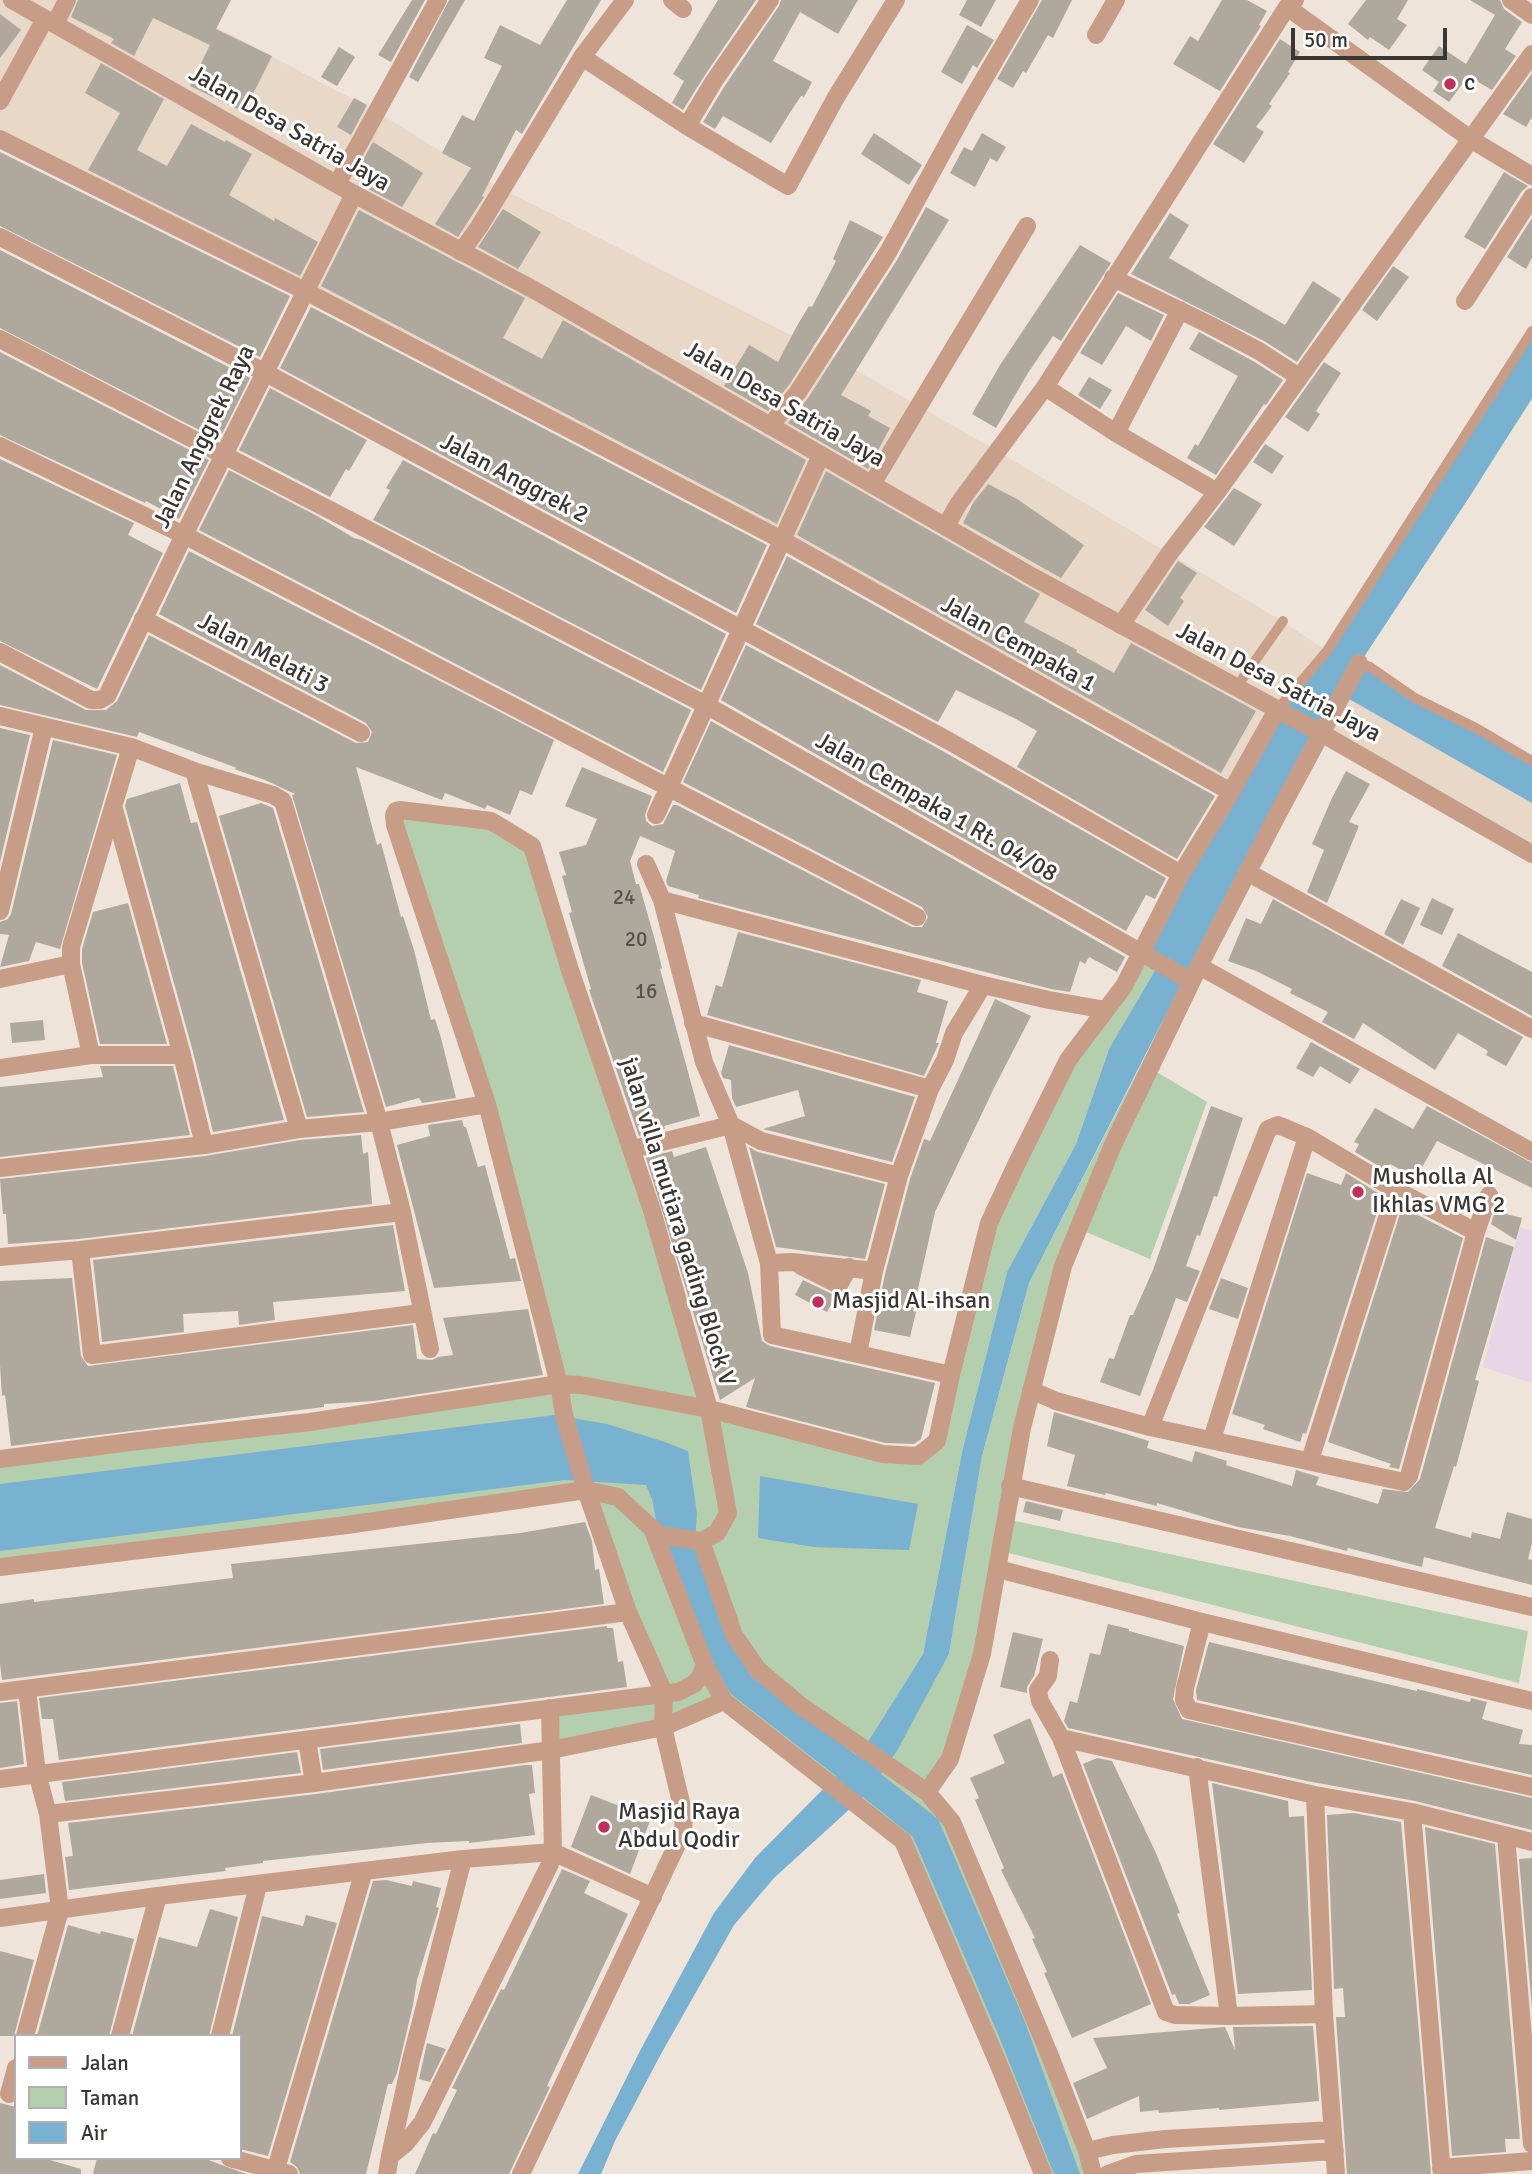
<!DOCTYPE html>
<html>
<head>
<meta charset="utf-8">
<style>
  body { margin:0 }
  #map { position:relative; width:1532px; height:2174px; overflow:hidden; background:#eee4da; font-family:Signika,sans-serif }
  canvas { display:block }
  .legend { position:absolute; left:14px; top:2034px; width:228px; height:126px; box-sizing:border-box; background:#fff; border:2px solid #b0afad; margin:0; padding:9px 12px; list-style:none; font-size:21px; color:#3a3632 }
  .legend li { display:flex; align-items:center; gap:14px; height:35px }
  .legend b { width:35px; border:2px solid #b0afad }
  .scale { position:absolute; left:1291px; top:28px; width:156px; height:32px; box-sizing:border-box; border:4px solid #3a3632; border-top:0; padding-left:9px; font-size:21px; line-height:24px; white-space:nowrap; color:#3a3632; -webkit-text-stroke:5px #fff; paint-order:stroke }
</style>
</head>
<body>
<div id="map">
<canvas width="1532" height="2174"></canvas>
<ul class="legend">
<li><b style="height:9px;background:#c89d87"></b>Jalan</li>
<li><b style="height:19px;background:#b3cfad"></b>Taman</li>
<li><b style="height:19px;background:#79b2d0"></b>Air</li>
</ul>
<div class="scale">50 m</div>
</div>
<script>
const ctx = document.querySelector('canvas').getContext('2d');
ctx.lineJoin = 'round';
function fillPath(path, color) { ctx.fillStyle = color; ctx.fill(path, 'evenodd'); }
const shape = rows => new Path2D(rows.map(r => 'M' + r).join(''));
function stroke(path, color, width, dash) { ctx.strokeStyle = color; ctx.lineWidth = width; ctx.lineCap = dash ? 'butt' : 'round'; ctx.setLineDash(dash || []); ctx.stroke(path); }
function label(font, color, halo, rows, align = 'center') {
  ctx.font = font + ' Signika,sans-serif'; ctx.lineWidth = 6; ctx.setLineDash([]); ctx.textBaseline = 'middle'; ctx.strokeStyle = halo; ctx.fillStyle = color; for (const [text, x, y, turn = 0] of rows) {
    ctx.save(); ctx.translate(x, y); ctx.rotate((+turn || 0) * Math.PI / 180); ctx.textAlign = isNaN(turn) ? turn : align; if (halo) ctx.strokeText(text, 0, 0); ctx.fillText(text, 0, 0); ctx.restore();
  }
}
fillPath(shape([
  [0,0,165,0,377,112,502,189,824,352,999,452,1282,621,1327,651,1231,792,782,540,0,139],
  [1342,695,1532,802,1532,854,1321,733]
]), '#e7d8c8');
fillPath(shape([
  [1520,1227,1532,1231,1532,1383,1483,1367]
]), '#e8d5e5');
fillPath(shape([
  [1532,331,1532,399,1355,670,1150,1068,1207,1102,1150,1259,1079,1229,1006,1519,1528,1631,1519,1683,1001,1551,956,1737,928,1792,952,1822,1093,2174,1043,2174,903,1841,724,1701,551,1750,550,1708,663,1693,586,1490,0,1567,0,1459,559,1384,394,815,491,821,532,846,709,1409,883,1454,928,1450,978,1264,1044,1109,1327,651],
  [1185,979,1029,1283,982,1456,949,1654,888,1766,864,1748,923,1654,962,1452,1007,1272,1076,1144,1109,1049]
]), '#b3cfad');
fillPath(shape([
  [1532,331,1532,398,1472,493,1360,663,1532,761,1532,803,1342,695,1319,732,1160,1026,1029,1283,982,1456,949,1654,897,1751,881,1774,938,1819,1025,2022,1080,2174,1054,2174,1000,2039,913,1837,863,1797,774,1878,734,1925,661,2054,615,2141,601,2174,578,2174,641,2049,714,1913,755,1858,836,1776,731,1694,704,1650,659,1535,652,1499,646,1485,565,1480,0,1551,0,1484,555,1415,607,1424,665,1442,688,1451,697,1514,695,1541,727,1639,752,1677,856,1755,864,1748,923,1654,962,1452,1007,1272,1076,1144,1109,1049,1159,964,1142,953,1277,710,1327,651],
  [760,1476,918,1504,909,1550,814,1547,758,1538]
]), '#79b2d0');
fillPath(shape([
  [78,0,231,0,216,29,272,56,244,112,190,86,210,45,153,18,134,56,111,43,114,39,71,17],
  [412,0,425,0,391,62,378,55],
  [449,0,465,0,418,82,409,77],
  [567,0,601,0,522,134,516,130,482,196,484,197,458,237,435,224,471,168,442,153,462,115,474,121,502,66,484,58,500,25,540,45],
  [718,0,756,0,705,75,683,110,672,103,684,81,673,74],
  [781,0,858,0,838,34,800,12,773,61,812,82,804,97,801,96,791,111,771,143,723,116,715,129,703,122,724,87,779,6],
  [967,0,996,0,981,27,959,15],
  [1042,0,1072,0,1053,38,1048,35,1026,73,1023,71,1013,88,997,79],
  [1222,0,1247,0,1267,11,1259,25,1261,26,1220,91,1173,64,1190,36,1198,41],
  [1366,0,1408,0,1397,19,1407,25,1389,50,1370,37,1368,40,1348,24],
  [1470,0,1500,0,1504,9,1522,22,1505,49,1516,56,1492,90,1468,76,1449,102,1433,91,1439,82,1422,70,1439,46,1466,64,1495,15],
  [0,14,21,30,0,58],
  [967,25,994,40,977,68,973,65,962,84,941,72],
  [1280,39,1300,52,1288,72,1290,73,1269,104,1272,106,1256,127,1264,132,1244,163,1213,144],
  [339,47,355,57,337,86,321,77],
  [101,63,164,99,137,150,167,166,191,124,225,142,226,140,252,154,229,195,274,221,275,218,318,242,300,276,88,170,120,113,85,93],
  [1532,73,1532,117,1526,127,1503,114],
  [354,98,367,105,351,135,337,127],
  [874,133,922,165,909,185,861,154],
  [982,133,1006,147,997,162,990,158,975,187,950,173,964,147,972,151],
  [373,142,423,173,402,207,363,186,366,180,355,174],
  [0,152,290,296,260,357,0,226],
  [1504,172,1528,186,1522,191,1485,249,1464,237],
  [926,207,949,220,841,395,871,411,868,416,890,428,868,469,788,423,808,398,897,260],
  [503,209,541,232,518,269,478,247],
  [359,210,525,298,503,338,542,359,563,320,806,460,777,524,321,286],
  [1170,213,1189,225,1169,258,1285,325,1313,281,1341,299,1297,362,1264,341,1131,274],
  [1532,218,1532,258,1526,269,1507,257],
  [850,220,883,237,789,385,768,411,724,386,749,345,778,362,798,324,809,306,812,307,836,261,833,259],
  [1080,245,1111,263,1061,341,1053,336,1028,373,996,428,972,414,1000,365],
  [0,250,250,378,219,440,0,328],
  [1393,266,1409,277,1377,321,1362,310],
  [1118,293,1164,315,1151,341,1126,326,1102,365,1080,353],
  [311,307,767,545,736,613,280,368],
  [1199,332,1253,361,1283,380,1266,405,1264,404,1216,475,1187,458,1195,444,1198,446,1238,376,1189,349],
  [0,352,209,460,179,519,146,501,145,503,0,435],
  [1324,362,1341,373,1316,411,1320,414,1308,432,1285,417],
  [1089,377,1112,390,1100,409,1078,395],
  [270,388,367,440,349,471,346,469,330,497,239,450],
  [1265,444,1284,456,1272,474,1253,462],
  [0,459,134,523,128,535,163,553,97,689,0,641],
  [403,460,726,634,701,690,373,520,390,490,386,488],
  [229,470,319,517,354,538,362,540,691,710,663,772,199,530],
  [826,471,1040,594,1024,622,1077,650,1076,652,1114,673,1131,643,1256,711,1221,773,797,535],
  [988,484,1017,499,1084,545,1061,578,963,523,973,503],
  [1234,488,1262,504,1234,546,1204,527],
  [189,551,554,740,532,795,520,790,510,815,487,805,485,809,445,793,442,800,356,767,377,845,381,843,401,917,403,916,414,950,431,1020,435,1019,441,1038,456,1098,422,1103,419,1098,386,1107,292,795,295,794,265,780,234,769,237,768,139,732,137,737,0,705,0,665,86,710,106,710,117,701,149,635,356,743,368,742,372,732,366,723,159,614],
  [787,556,1215,796,1177,859,1017,767,1037,731,1016,719,956,690,938,722,756,624],
  [1178,561,1197,573,1180,598,1184,601,1168,626,1145,610],
  [746,645,932,745,1166,878,1155,899,1146,895,1126,931,721,700],
  [711,721,1125,957,1117,972,1089,957,1085,964,1080,961,1070,992,1051,989,698,898,699,895,668,886,666,881,675,851,640,836,630,861,636,884,639,884,656,944,662,968,660,969,700,1116,664,1126,665,1129,639,1136,589,990,591,989,569,913,572,912,562,876,566,875,559,852,586,845,597,819,565,806,582,767,652,796,645,815,646,821,652,826,663,824,673,805,677,805,912,927,922,927,928,917,922,907,683,782],
  [0,728,30,735,0,862],
  [53,740,117,755,60,949,36,942,29,961,0,967,9,935,0,934,0,922,8,919,11,914],
  [1346,771,1370,784,1349,822,1359,826,1327,903,1307,892,1324,850,1312,844,1332,798],
  [180,783,191,823,197,822,284,1120,213,1132,193,1052,125,806,127,799],
  [261,803,273,808,364,1112,307,1117,219,816],
  [1432,898,1454,909,1442,935,1420,925],
  [1273,899,1523,1037,1506,1066,1486,1055,1488,1051,1458,1033,1435,1070,1363,1023,1354,1039,1322,1022,1328,1012,1290,993,1292,989,1256,971,1228,961,1246,918,1261,924],
  [1401,899,1420,908,1403,945,1384,934],
  [128,903,167,1044,100,1044,82,963,82,949,93,912],
  [738,932,921,980,917,992,948,1001,936,1043,939,1043,924,1076,707,1015,716,985,722,987],
  [1458,933,1532,972,1532,1016,1442,966],
  [995,999,1031,1016,995,1086,935,1212,913,1311,916,1312,910,1337,874,1330,885,1274,910,1179,924,1139,930,1141],
  [43,1020,45,1040,12,1043,10,1023],
  [1311,1042,1360,1069,1350,1084,1320,1066,1313,1077,1296,1068],
  [729,1045,915,1097,892,1162,763,1129,805,1116,798,1090,736,1107,732,1098,731,1080,723,1078,721,1073],
  [100,1066,173,1066,190,1135,0,1157,0,1087,103,1077],
  [1211,1106,1243,1118,1217,1197,1214,1196,1200,1236,1197,1235,1186,1266,1200,1271,1187,1302,1176,1298,1140,1396,1100,1382,1109,1358,1114,1359,1130,1315,1133,1315,1153,1270],
  [1427,1106,1532,1163,1532,1188,1437,1141,1416,1178,1390,1164,1387,1171,1355,1152,1359,1144,1354,1142,1375,1108,1413,1129],
  [462,1120,464,1127,466,1127,478,1167,485,1165,510,1259,515,1258,521,1281,434,1288,397,1145,430,1136,428,1125],
  [361,1135,363,1154,368,1152,372,1204,79,1239,8,1244,6,1214,3,1214,0,1179,205,1156,300,1140],
  [706,1147,748,1273,762,1341,770,1346,935,1383,921,1439,914,1444,885,1443,746,1407,755,1378,720,1400,646,1158,672,1151,674,1157],
  [749,1147,758,1152,885,1184,865,1259,776,1247],
  [1307,1173,1341,1185,1346,1173,1378,1193,1376,1198,1381,1200,1306,1434,1303,1433,1300,1442,1263,1429,1265,1425,1232,1414],
  [1402,1207,1463,1238,1399,1469,1389,1467,1391,1464,1328,1442],
  [1495,1211,1522,1218,1516,1240,1491,1224],
  [393,1225,405,1291,273,1302,275,1320,239,1325,238,1311,183,1314,184,1332,102,1342,93,1260],
  [1486,1237,1514,1247,1475,1380,1479,1381,1456,1467,1454,1466,1435,1528,1471,1538,1472,1532,1500,1539,1507,1512,1532,1519,1532,1543,1528,1559,1532,1560,1532,1585,1424,1557,1422,1567,1348,1548,1347,1551,1290,1536,1238,1527,1157,1503,1157,1506,1106,1493,1105,1495,1067,1486,1075,1455,1047,1446,1054,1412,1149,1441,1147,1448,1192,1462,1195,1451,1227,1461,1226,1465,1292,1486,1296,1470,1319,1477,1316,1485,1378,1504,1383,1489,1408,1492,1420,1479],
  [72,1278,81,1356,88,1366,413,1325,417,1359,432,1360,438,1357,453,1355,443,1318,528,1309,543,1375,374,1401,324,1404,324,1407,11,1446,5,1395,2,1396,0,1365,0,1281],
  [1221,1278,1248,1288,1238,1319,1209,1309],
  [803,1280,836,1296,827,1312,795,1295],
  [1026,1501,1063,1510,1060,1521,1023,1512],
  [585,1522,592,1541,595,1570,599,1569,604,1604,2,1680,0,1664,0,1604,34,1599,34,1602,233,1578,231,1564,520,1533],
  [1108,1624,1129,1629,1129,1631,1184,1646,1173,1699,1182,1719,1532,1798,1532,1830,1415,1801,1307,1781,1068,1728,1064,1721,1070,1701,1077,1703,1090,1653,1100,1655],
  [607,1626,607,1628,613,1628,618,1662,623,1661,627,1687,59,1760,53,1719,42,1719,39,1698],
  [1013,1632,1043,1639,1034,1676,1027,1687,1027,1693,1000,1687],
  [1209,1642,1417,1691,1417,1689,1470,1702,1471,1698,1487,1702,1482,1719,1523,1730,1519,1744,1532,1745,1532,1775,1197,1700,1196,1690],
  [17,1701,24,1764,0,1768,0,1703],
  [1030,1718,1053,1777,1062,1773,1151,2004,1072,2038,1044,1973,1047,1972,1032,1939,1035,1938,1001,1870,1004,1868,975,1800,979,1798,970,1778,1005,1763,993,1735],
  [520,1724,522,1743,323,1770,320,1749],
  [297,1752,301,1773,65,1801,62,1782],
  [1097,1758,1112,1761,1156,1853,1180,1913,1177,1914,1210,1995,1189,2004,1179,2004,1175,1994,1172,1995,1083,1764],
  [525,1765,532,1765,535,1793,529,1794,535,1835,469,1843,469,1841,427,1843,263,1861,263,1863,225,1868,226,1871,69,1890,65,1857,73,1856,68,1823,316,1794],
  [1212,1783,1288,1801,1289,1817,1304,1816,1312,1990,1238,1994],
  [591,1795,651,1818,630,1874,571,1847],
  [1354,1813,1401,1822,1431,2174,1347,2174,1336,2017,1345,2017,1343,1988,1334,1989,1327,1815],
  [1425,1827,1495,1844,1520,2139,1505,2139,1506,2152,1452,2156],
  [1532,1858,1532,2009,1519,1859],
  [562,1869,590,1881,584,1893,628,1914,547,2086,550,2087,509,2174,415,2174,433,2133,436,2134,457,2090,452,2088,501,1989,504,1990],
  [44,1874,46,1893,0,1899,0,1880],
  [386,1880,412,1886,413,1881,441,1888,436,1907,439,1908,417,1980,413,2005,397,2073,392,2084,388,2084,366,2174,300,2174,297,2167,290,2162,373,1881],
  [210,1909,238,1917,209,2036,132,2036,159,1937,197,1947],
  [306,1915,337,1923,268,2156,240,2149,240,2036,232,2036,262,1916,303,1926],
  [68,1925,100,1934,101,1931,134,1939,109,2036,37,2036],
  [0,1951,34,1960,14,2036,0,2036],
  [1313,2026,1319,2101,1219,2110,1219,2108,1159,2113,1158,2110,1140,2112,1139,2096,1087,2119,1073,2083,1107,2068,1093,2038,1225,2027,1235,2050,1233,2027],
  [427,2043,446,2049,430,2082,419,2079],
  [0,2103,16,2107,16,2158,43,2158,81,2169,81,2174,0,2174],
  [97,2158,203,2158,246,2174,93,2174]
]), '#afa89d');
stroke(shape([
  [1359,663,1370,667,1415,698,1476,728,1532,761],
  [1236,688,1283,621],
  [1277,710,1327,651,1532,331]
]), '#c89d87', 10);
stroke(shape([
  [672,0,683,9],
  [1511,0,1532,15],
  [1287,7,1472,140,1532,176],
  [55,24,67,0],
  [1096,35,1116,0],
  [582,57,687,126,788,186,835,99,896,0],
  [0,101,45,19],
  [687,126,714,81,770,0],
  [0,139,305,291,782,540,1231,792],
  [337,184,438,0],
  [0,237,264,372,949,741,1181,874],
  [461,252,479,227,582,57,625,0],
  [1113,278,1208,324,1259,351,1299,377],
  [1465,301,1532,197],
  [0,339,706,705,1191,981],
  [1045,387,1116,433,1217,492],
  [770,426,798,392,887,254,967,108,1030,0],
  [1116,433,1180,310],
  [0,446,184,535,917,917],
  [872,484,1027,226],
  [946,526,959,503,1045,387,1287,7,1295,0],
  [143,619,361,733],
  [1121,625,1169,554,1217,492,1532,54],
  [0,652,91,700,100,700,107,696,184,535,354,194],
  [0,716,131,747,194,771,273,795,283,801,379,1122,402,1212,430,1349],
  [194,771,299,1129],
  [114,809,182,1055,204,1145],
  [400,810,491,821,532,846,570,970,651,1207,709,1409,728,1513,717,1533,701,1541,659,1535,618,1497,586,1490,564,1415,559,1384,487,1104,395,825,394,815,396,811,400,810],
  [656,815,821,455],
  [646,864,662,900,704,1062,731,1125,769,1263,772,1335,858,1354],
  [1247,872,1532,1029],
  [662,900,983,985,1049,1000,1106,1010],
  [0,911,44,727],
  [1199,966,1274,821,1359,663],
  [0,979,71,964],
  [693,1023,930,1089],
  [91,1055,71,964,71,947,131,747],
  [0,1068,91,1055,182,1055],
  [633,1149,731,1125,761,1141,899,1176,930,1089,945,1060,954,1033,983,985],
  [0,1168,204,1145,299,1129,379,1122,487,1104],
  [899,1176,874,1271,858,1354,951,1375],
  [80,1250,92,1355,421,1313],
  [0,1257,80,1250,402,1212],
  [769,1263,792,1262,874,1271],
  [801,1266,839,1285,849,1267],
  [1031,1390,1056,1401,1150,1427,1404,1482,1409,1476,1476,1232,1489,1195],
  [1150,1427,1268,1129,1278,1125,1307,1137,1396,1190,1476,1232],
  [1212,1439,1307,1137],
  [0,1459,138,1441,310,1422,559,1384,581,1385,709,1409,883,1454,918,1456,937,1441,951,1375,989,1223,1016,1165,1068,1060,1124,986,1181,874,1231,792,1277,710],
  [1310,1460,1396,1190],
  [1010,1486,1532,1607],
  [652,1528,705,1665,724,1701,903,1841,1001,2070,1043,2174],
  [701,1541,734,1635,758,1670,801,1706,927,1792,952,1822,1050,2056,1087,2151,1093,2174],
  [0,1567,347,1525,586,1490,628,1612,664,1693,663,1727,684,1815,683,1832,521,2174],
  [998,1569,1202,1622,1532,1701],
  [1202,1622,1185,1688,1184,1700,1189,1710,1532,1787],
  [1050,1660,1048,1676,1038,1690,1040,1701,1061,1738,1166,2012,1175,2015,1229,2016,1324,2014],
  [0,1692,628,1612],
  [1061,1738,1315,1795,1412,1812,1532,1842],
  [307,1740,314,1783],
  [1197,1767,1229,2016],
  [0,1779,678,1692,694,1684,700,1677,705,1665],
  [927,1792,950,1759,982,1654,1022,1428,1063,1266,1112,1147,1199,966,1532,1152],
  [1315,1795,1324,2014,1336,2174],
  [1412,1812,1442,2174],
  [48,1814,314,1783,551,1750,663,1727,724,1701],
  [1506,1836,1532,2144],
  [0,1918,158,1896,463,1859,553,1852,653,1897],
  [25,2036,60,1910,48,1814,37,1773,27,1690],
  [120,2036,158,1896],
  [220,2036,258,1885],
  [9,2094,16,2068],
  [1087,2151,1113,2145,1165,2139,1333,2130],
  [390,2156,411,2060,463,1859],
  [230,2158,289,2174],
  [1441,2168,1532,2161],
  [275,2172,364,1871],
  [387,2174,390,2156,405,2144,422,2123,550,1864,553,1852,550,1708],
  [1108,2174,1136,2164,1335,2151]
]), '#c89d87', 18);
stroke(shape([
  [12,0,354,194,536,291,1033,577,1321,733,1532,854]
]), '#c89d87', 18);
for (const [x, y, r, color] of [
  [1450,84,7,"#be305a"],
  [1358,1192,7,"#be305a"],
  [818,1302,7,"#be305a"],
  [604,1827,7,"#be305a"]
]) { const dot = new Path2D(); dot.arc(x, y, r, 0, 2 * Math.PI); ctx.fillStyle = color; ctx.fill(dot); stroke(dot, '#fff', 2.5); }
label('21px', '#57524d', null, [
  ["24",624,898],
  ["20",636,940],
  ["16",646,992]
]);
label('24px', '#3a3632', '#fff', [
  ["c",1464,84],
  ["Musholla Al",1372,1178],
  ["Ikhlas VMG 2",1372,1206],
  ["Masjid Al-ihsan",832,1302],
  ["Masjid Raya",618,1813],
  ["Abdul Qodir",618,1841]
], 'left');
label('24px', '#3a3632', '#fff', [
  ["Jalan Desa Satria Jaya",289,129,30],
  ["Jalan Desa Satria Jaya",784,405,30],
  ["Jalan Anggrek Raya",205,437,-64],
  ["Jalan Anggrek 2",514,479,28],
  ["Jalan Cempaka 1",1018,645,29],
  ["Jalan Melati 3",263,654,28],
  ["Jalan Desa Satria Jaya",1278,683,28],
  ["Jalan Cempaka 1 Rt. 04/08",936,808,30],
  ["jalan villa mutiara gading Block V",677,1222,73]
]);
</script>
</body>
</html>
